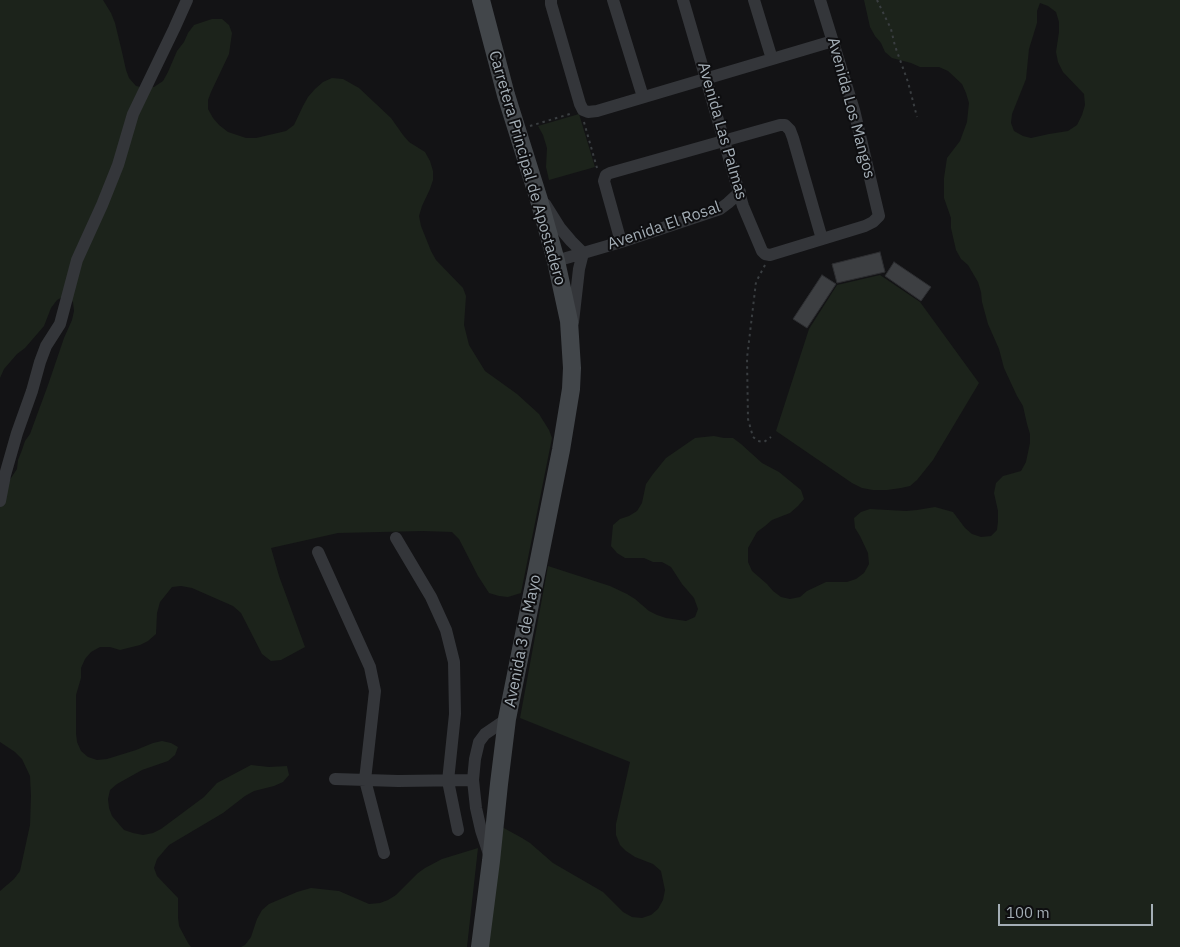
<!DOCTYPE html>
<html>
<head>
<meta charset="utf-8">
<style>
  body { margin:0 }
  #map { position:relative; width:1180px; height:947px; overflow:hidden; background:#131315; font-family:"IBM Plex Sans",sans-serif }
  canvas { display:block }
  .scale { position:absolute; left:998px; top:904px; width:155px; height:22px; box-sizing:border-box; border:2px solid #a4aeb6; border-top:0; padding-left:6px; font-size:15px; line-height:18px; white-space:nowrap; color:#a4aeb6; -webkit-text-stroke:4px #0e0e10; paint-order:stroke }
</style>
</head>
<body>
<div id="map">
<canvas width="1180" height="947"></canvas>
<div class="scale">100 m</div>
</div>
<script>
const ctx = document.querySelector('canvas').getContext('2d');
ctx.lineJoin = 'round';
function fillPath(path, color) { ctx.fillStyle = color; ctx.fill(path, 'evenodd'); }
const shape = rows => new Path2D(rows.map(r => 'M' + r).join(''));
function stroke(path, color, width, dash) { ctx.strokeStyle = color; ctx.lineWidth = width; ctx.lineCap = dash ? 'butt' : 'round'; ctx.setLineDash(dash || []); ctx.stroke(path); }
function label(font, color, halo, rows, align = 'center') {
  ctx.font = font + ' "IBM Plex Sans",sans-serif'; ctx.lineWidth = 4; ctx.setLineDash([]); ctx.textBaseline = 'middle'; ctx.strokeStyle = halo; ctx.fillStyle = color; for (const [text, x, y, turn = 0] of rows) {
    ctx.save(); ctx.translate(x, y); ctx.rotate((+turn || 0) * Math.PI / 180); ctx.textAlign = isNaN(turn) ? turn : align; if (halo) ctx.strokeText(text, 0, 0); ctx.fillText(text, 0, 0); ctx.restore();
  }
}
fillPath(shape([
  [0,0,103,0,111,13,115,23,122,52,126,70,129,78,136,86,145,88,154,87,163,81,168,72,177,51,184,42,188,33,194,25,212,19,222,19,229,25,232,33,229,54,211,92,208,100,208,109,213,118,219,125,228,132,246,138,256,138,286,131,294,125,303,106,308,97,315,89,323,82,332,78,343,79,359,88,391,118,403,135,409,142,425,152,430,161,433,171,433,180,430,189,422,206,419,216,421,226,431,251,436,260,463,288,466,296,464,325,469,345,485,371,517,394,539,414,549,430,552,438,521,593,508,597,499,596,489,593,478,576,459,539,452,532,423,531,338,533,271,548,279,576,305,647,281,660,271,661,262,654,241,613,233,606,192,588,181,586,172,587,160,602,157,613,156,634,148,641,140,645,120,650,110,647,100,647,91,652,85,659,81,668,81,678,76,695,76,733,77,742,81,751,88,757,97,760,107,759,136,750,153,743,162,741,171,743,178,747,175,755,168,761,142,770,117,784,110,790,108,799,109,808,112,816,124,830,133,833,143,835,153,833,161,829,204,797,217,783,251,765,269,767,287,766,289,775,283,782,274,786,254,791,245,796,223,813,169,845,157,859,154,868,157,876,178,898,178,917,179,926,188,943,191,947,0,947,0,891,14,879,20,871,30,825,31,796,30,776,22,759,15,752,0,742,0,483,7,484,17,469,18,460,22,450,25,441,30,434,48,385,64,338,72,320,74,311,73,302,66,295,57,300,51,308,44,326,25,348,17,354,4,369,0,378],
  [864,0,1180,0,1180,947,486,947,502,827,522,838,530,843,553,863,603,892,623,912,632,917,642,918,651,915,658,909,663,900,665,890,661,871,653,864,635,857,626,851,620,845,616,835,616,824,630,762,520,718,548,566,610,586,627,594,635,599,649,611,657,615,666,618,686,621,695,617,698,609,694,598,682,584,671,567,662,562,653,562,644,558,625,558,617,553,611,546,613,525,620,519,629,516,637,511,642,503,646,484,653,474,666,458,695,438,714,436,724,438,733,438,741,444,762,463,779,472,801,490,804,499,798,506,790,513,772,520,765,526,757,532,748,548,748,562,752,571,767,584,773,591,781,597,790,599,800,597,807,591,826,582,847,582,856,579,864,573,869,564,868,553,860,536,855,528,854,518,861,512,870,509,906,511,917,510,935,507,953,512,965,528,972,534,981,537,991,536,997,530,998,521,998,511,994,493,996,483,1003,476,1021,471,1026,462,1030,443,1030,434,1027,424,1023,406,1017,396,1004,368,999,349,988,324,982,302,981,292,978,282,968,265,961,259,956,250,951,228,951,218,944,198,944,178,947,158,960,141,967,122,969,103,966,93,962,84,948,71,939,67,920,67,911,63,892,58,885,52,881,43,875,36,870,27],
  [1040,3,1048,6,1056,12,1059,22,1059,32,1056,52,1058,62,1063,72,1084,94,1085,105,1082,115,1077,125,1068,131,1049,134,1031,138,1023,136,1014,131,1011,123,1012,114,1026,79,1029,49,1037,23,1037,11],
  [579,114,595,167,549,180,546,167,547,148,543,135,538,126],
  [880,275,920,302,979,383,933,460,917,480,910,486,901,488,887,490,873,490,862,488,852,483,776,431,809,329,837,285],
  [478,848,467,947,241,947,245,945,251,937,257,919,262,910,269,904,297,892,311,888,339,891,369,904,380,903,388,900,396,895,418,873,425,868,442,859]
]), '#1c231b');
const building = shape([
  [880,252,885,272,837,283,832,264,880,252],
  [894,262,931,287,921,301,885,276,894,262],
  [822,275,836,284,807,328,793,319,822,275]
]);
fillPath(building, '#3d3f42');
stroke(building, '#2d2e31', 1);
stroke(shape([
  [877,0,891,29,895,46,908,82,917,117],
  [584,122,597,168],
  [530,126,573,113],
  [765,265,756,282,747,358,748,419,753,437,758,441,764,442,771,437]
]), '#3a3e41', 2, [2.5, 4]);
stroke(shape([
  [551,0,551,4,580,104,583,110,588,112,597,111,833,41],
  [613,0,643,97],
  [683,0,743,206,762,251,765,254,770,255,865,226,873,222,879,216,854,110,820,0],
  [754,0,772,59],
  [545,204,560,228,571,241,583,253,579,269,573,322],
  [621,242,604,181,606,175,610,173,780,125,785,125,790,130,793,138,822,239],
  [556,261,621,242,720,209,728,203,740,192],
  [0,501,5,475,17,433,32,391,40,362,46,346,60,324,77,260,102,205,118,165,133,114,174,29,187,0],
  [396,538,431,597,446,630,454,662,455,714,448,781,458,830],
  [318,552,370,667,375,691,365,780,384,853],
  [335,779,398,781,473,780],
  [490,857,481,830,476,808,473,780,475,759,479,742,485,734,507,719]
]), '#34363a', 12);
stroke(shape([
  [480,947,491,861,499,784,507,719,561,450,571,389,572,368,569,321,556,261,539,200,506,95,481,0]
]), '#42464a', 18);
label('16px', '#a4aeb6', '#0e0e10', [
  ["Avenida Los Mangos",851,108,75],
  ["Avenida Las Palmas",722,131,74],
  ["Carretera Principal de Apostadero",527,168,74],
  ["Avenida El Rosal",664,226,-19],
  ["Avenida 3 de Mayo",523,641,-79]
]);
</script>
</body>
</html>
